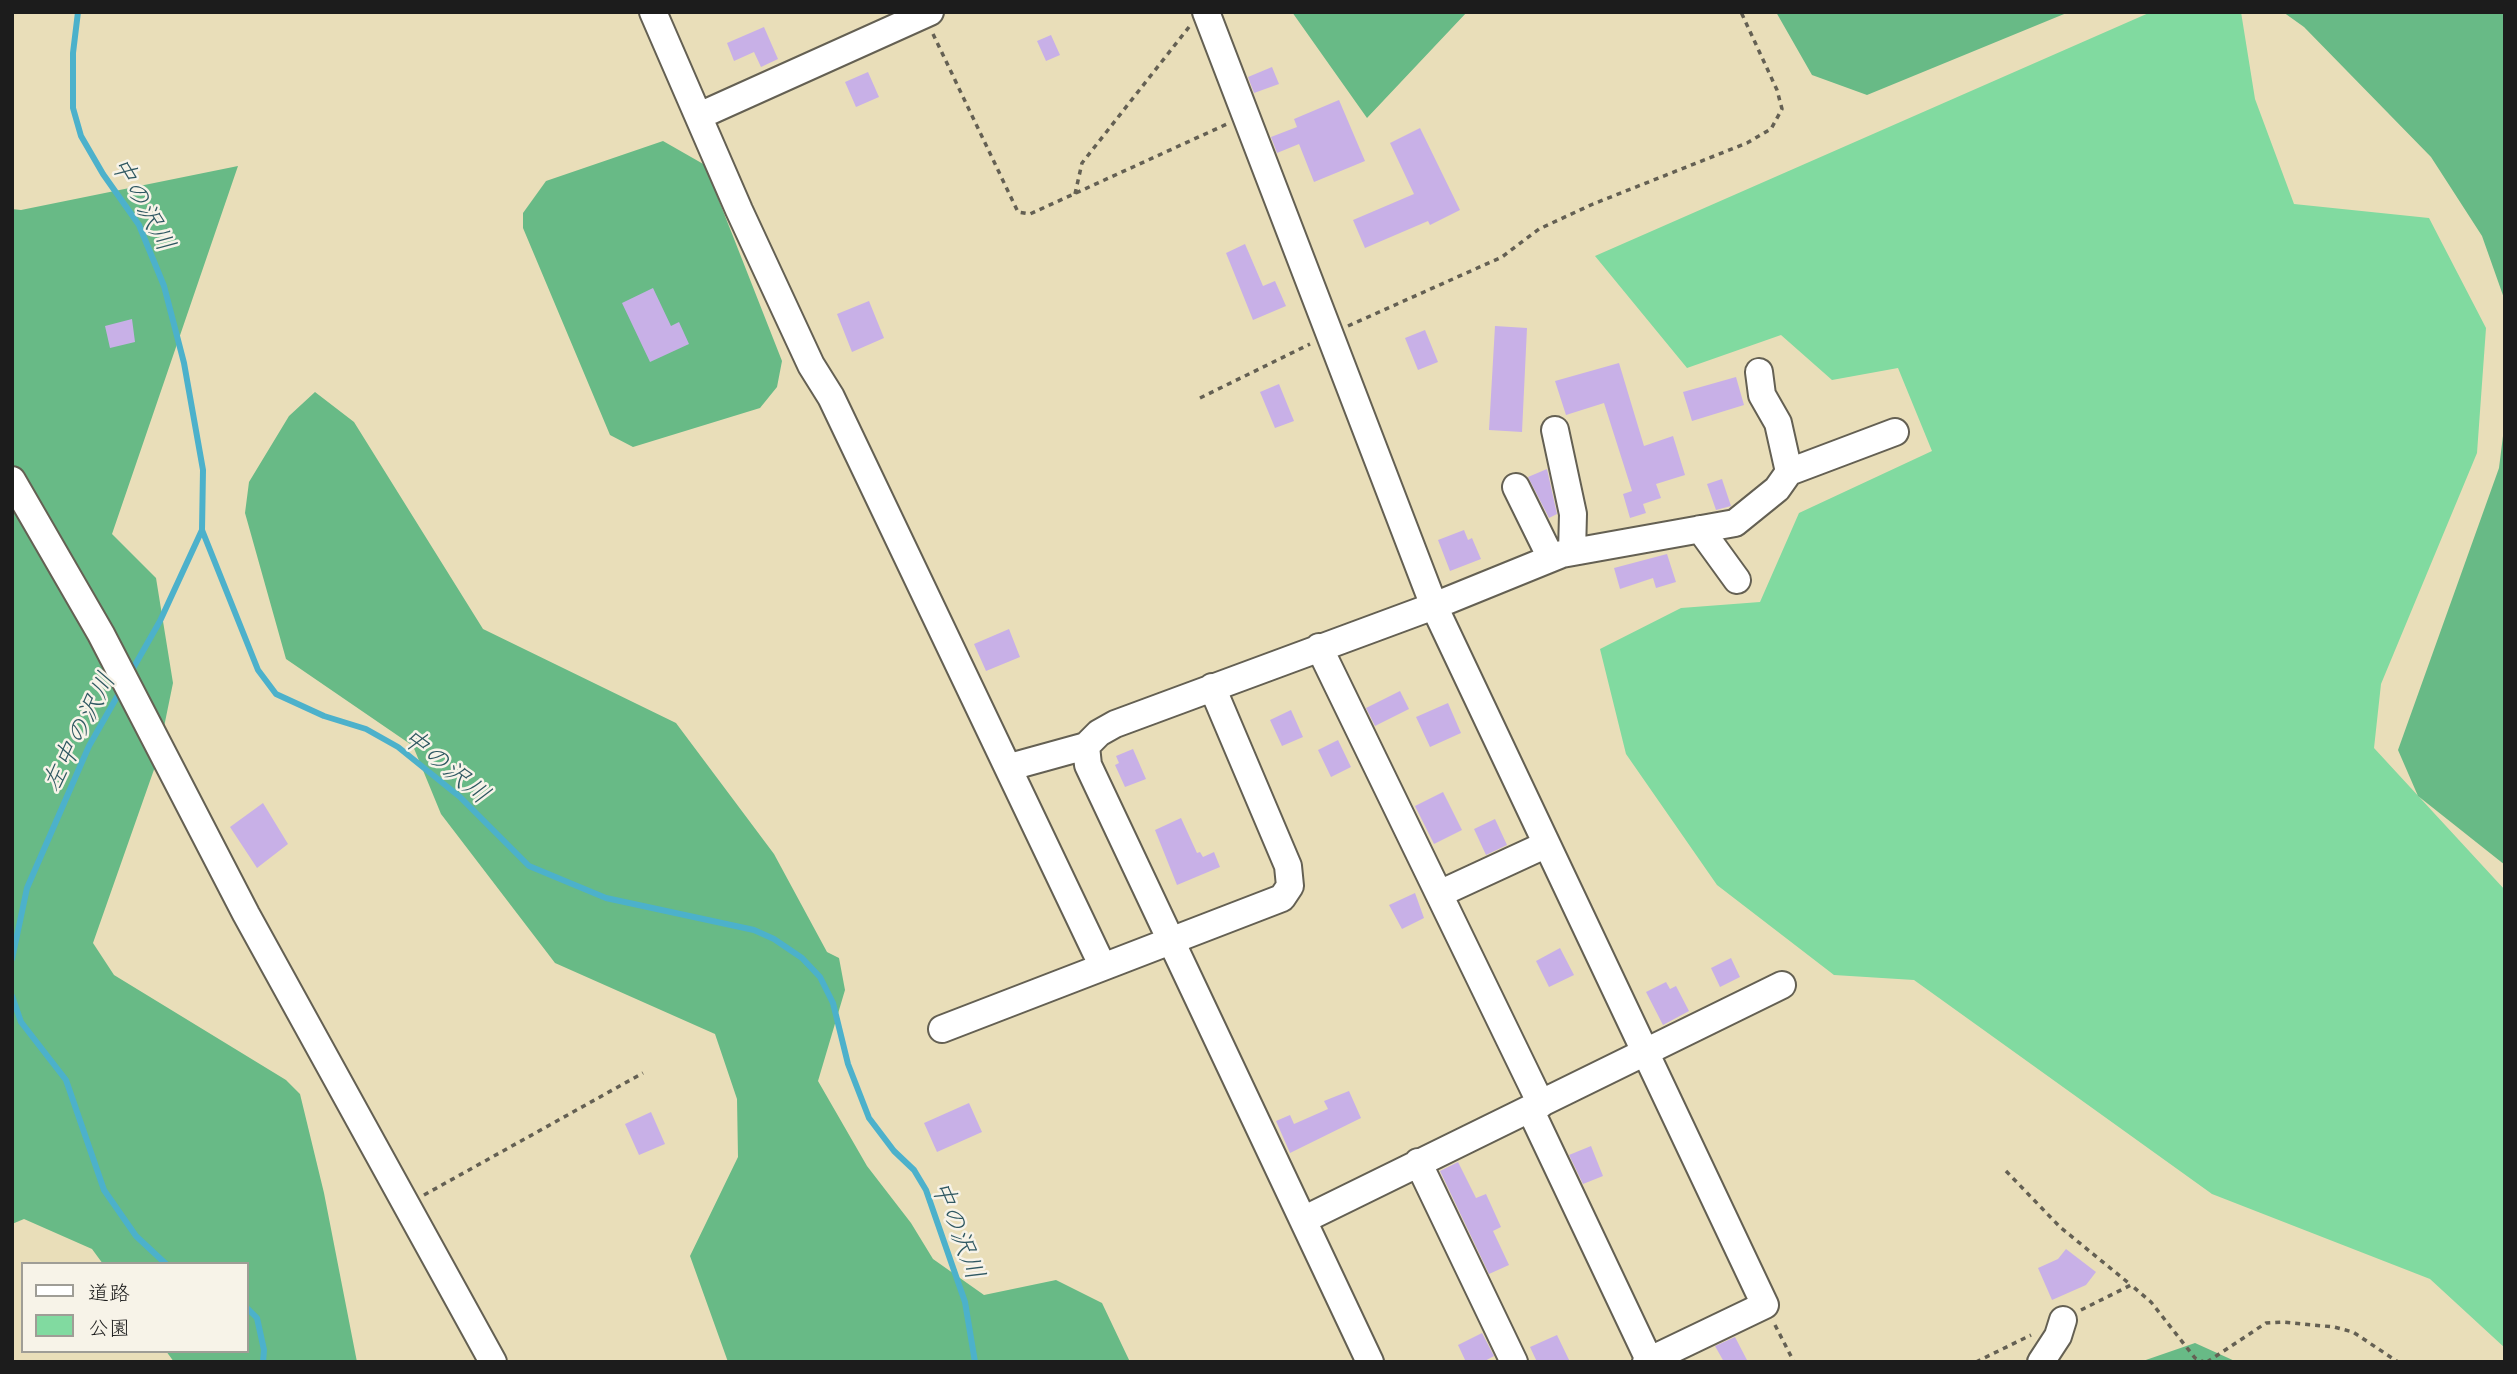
<!DOCTYPE html>
<html>
<head>
<meta charset="utf-8">
<style>
  body { margin:0 }
  #map { position:relative; width:2517px; height:1374px; overflow:hidden; background:#e9deb9; font-family:Mali,"Klee One",sans-serif }
  canvas { display:block }
  .frame { position:absolute; inset:0; border:14px solid #1c1c1c; pointer-events:none }
  .legend { position:absolute; left:21px; top:1262px; width:228px; height:91px; box-sizing:border-box; background:#f7f3e8; border:2px solid #9f9d96; margin:0; padding:9px 12px; list-style:none; font-size:21px; color:#1c1c1c }
  .legend li { display:flex; align-items:center; gap:14px; height:35px }
  .legend b { width:35px; border:2px solid #9f9d96 }
</style>
</head>
<body>
<div id="map">
<canvas width="2517" height="1374"></canvas>
<div class="frame"></div>
<ul class="legend">
<li><b style="height:9px;background:#fff"></b>道路</li>
<li><b style="height:19px;background:#81daa0"></b>公園</li>
</ul>
</div>
<script>
const ctx = document.querySelector('canvas').getContext('2d');
ctx.lineJoin = 'round';
function fillPath(path, color) { ctx.fillStyle = color; ctx.fill(path, 'evenodd'); }
const shape = rows => new Path2D(rows.map(r => 'M' + r).join(''));
function stroke(path, color, width, dash) { ctx.strokeStyle = color; ctx.lineWidth = width; ctx.lineCap = dash ? 'butt' : 'round'; ctx.setLineDash(dash || []); ctx.stroke(path); }
function label(font, color, halo, rows, align = 'center') {
  ctx.font = font + ' Mali,"Klee One",sans-serif'; ctx.lineWidth = 5; ctx.setLineDash([]); ctx.textBaseline = 'middle'; ctx.strokeStyle = halo; ctx.fillStyle = color; for (const [text, x, y, turn = 0] of rows) {
    ctx.save(); ctx.translate(x, y); ctx.rotate((+turn || 0) * Math.PI / 180); ctx.textAlign = isNaN(turn) ? turn : align; if (halo) ctx.strokeText(text, 0, 0); ctx.fillText(text, 0, 0); ctx.restore();
  }
}
fillPath(shape([
  [2151,12,2241,12,2255,99,2294,204,2429,218,2486,328,2477,453,2381,684,2374,748,2505,890,2505,1348,2430,1279,2212,1194,1914,980,1834,975,1717,885,1626,754,1600,649,1681,608,1760,602,1799,513,1932,451,1898,368,1832,380,1781,335,1687,368,1595,256]
]), '#81daa0');
fillPath(shape([
  [1292,12,1467,12,1367,118],
  [1776,12,2069,12,1867,95,1812,75],
  [2283,12,2505,12,2505,301,2482,236,2431,157,2304,27],
  [663,141,705,165,782,361,777,387,760,408,633,447,610,435,523,228,523,213,546,181],
  [238,166,112,534,156,578,173,683,157,761,93,943,114,975,286,1080,300,1094,324,1193,357,1362,174,1362,166,1351,247,1351,247,1264,103,1264,92,1249,24,1219,12,1224,12,209,21,210],
  [315,392,354,422,483,629,676,723,774,854,827,952,839,958,845,990,818,1081,867,1166,911,1223,933,1259,984,1295,1056,1280,1102,1303,1130,1362,728,1362,690,1256,738,1157,737,1099,715,1034,555,963,441,814,413,746,286,659,245,513,249,482,289,416],
  [2505,420,2505,865,2418,796,2398,750,2499,468],
  [2195,1343,2237,1362,2140,1362]
]), '#68ba86');
stroke(shape([
  [78,12,73,53,73,108,81,136,103,174,139,225,164,286,184,363,203,470,202,530,258,670,276,694,324,716,366,729,398,747,460,797,529,866,606,898,754,930,774,939,802,958,820,977,833,1003,848,1064,869,1118,894,1151,914,1170,926,1190,965,1302,975,1362],
  [131,672,160,621,202,530],
  [12,959,27,888,89,746,122,688],
  [12,996,21,1022,66,1080,104,1190,136,1236,166,1264],
  [247,1308,257,1318,264,1350,263,1362]
]), '#4cb1cb', 6);
fillPath(shape([
  [764,27,778,59,761,67,754,52,734,61,727,43],
  [1051,35,1060,55,1046,61,1037,41],
  [1272,67,1279,84,1254,93,1248,77],
  [868,72,879,97,856,107,845,82],
  [1339,100,1365,161,1314,182,1299,144,1277,153,1271,137,1297,127,1294,119],
  [1420,128,1460,210,1430,225,1428,221,1365,248,1353,220,1414,194,1390,143],
  [1245,244,1263,286,1275,281,1286,306,1253,320,1226,253],
  [653,288,671,326,679,322,689,344,650,362,622,303],
  [869,301,884,338,852,352,837,314],
  [132,319,135,342,110,348,105,326],
  [1495,326,1527,328,1522,432,1489,430],
  [1425,330,1438,362,1418,370,1405,338],
  [1619,363,1644,446,1673,436,1685,475,1656,484,1661,498,1643,504,1646,513,1630,518,1623,494,1632,491,1604,403,1566,415,1555,381],
  [1736,377,1744,405,1692,421,1683,392],
  [1279,384,1294,421,1275,428,1260,392],
  [1547,469,1557,514,1549,518,1528,477],
  [1722,479,1731,506,1716,510,1707,484],
  [1464,530,1468,540,1472,538,1481,559,1450,571,1438,540],
  [1667,554,1676,582,1656,588,1653,578,1620,589,1614,568],
  [1009,629,1020,657,986,671,974,644],
  [1400,691,1409,709,1375,726,1366,708],
  [1448,703,1461,733,1430,747,1416,717],
  [1291,710,1303,737,1282,746,1270,720],
  [1338,740,1351,767,1331,777,1318,750],
  [1133,749,1146,779,1125,787,1115,765,1119,763,1116,756],
  [1443,792,1462,830,1434,844,1415,806],
  [263,803,288,844,257,868,230,827],
  [1181,818,1197,853,1200,852,1203,857,1214,852,1220,867,1177,885,1155,830],
  [1495,819,1507,845,1486,855,1474,829],
  [1415,893,1424,918,1402,929,1389,905],
  [1560,948,1574,975,1549,987,1536,961],
  [1731,958,1740,977,1720,987,1711,968],
  [1666,982,1670,989,1676,986,1689,1011,1663,1025,1646,992],
  [1349,1091,1361,1118,1290,1153,1276,1121,1290,1115,1294,1124,1328,1109,1324,1101],
  [969,1103,982,1132,937,1152,924,1123],
  [651,1112,665,1144,639,1155,625,1124],
  [1591,1146,1603,1176,1583,1184,1569,1155],
  [1458,1162,1476,1198,1486,1194,1501,1227,1493,1231,1509,1265,1489,1274,1440,1171],
  [2066,1249,2096,1272,2086,1285,2052,1300,2038,1268,2058,1259],
  [1482,1333,1494,1356,1483,1362,1466,1362,1458,1345],
  [1557,1335,1570,1362,1537,1362,1530,1347],
  [1735,1337,1748,1362,1724,1362,1715,1346]
]), '#c8b0e7');
const minor = shape([
  [653,12,739,210,811,365,831,397,1103,967],
  [1206,12,1434,606,1115,724,1099,733,1086,746,1088,765,1370,1362],
  [699,116,930,12],
  [1759,372,1762,395,1778,423,1789,472],
  [1555,430,1573,514,1572,552],
  [12,480,101,634,246,914,493,1362],
  [1516,487,1551,558],
  [1700,529,1737,580],
  [1319,647,1439,894,1545,845],
  [1010,767,1086,746],
  [1439,894,1541,1104],
  [942,1029,1282,898,1290,886,1288,866,1212,687],
  [1530,1109,1650,1362],
  [1418,1162,1514,1362],
  [1303,1220,1782,985],
  [1646,1362,1765,1305,1434,606,1562,554,1735,523,1777,489,1789,472,1895,432],
  [2041,1362,2058,1336,2063,1320]
]);
stroke(minor, '#646053', 30);
stroke(shape([
  [933,34,1018,212,1030,214,1227,124],
  [1075,194,1082,163,1189,27],
  [1348,326,1502,257,1539,229,1593,204,1747,143,1771,129,1782,109,1777,90,1741,12],
  [1200,398,1310,344],
  [2006,1171,2060,1227,2131,1285],
  [424,1195,643,1073],
  [2081,1310,2131,1285,2151,1302,2195,1358,2204,1362],
  [1775,1325,1794,1362],
  [1976,1362,2031,1335],
  [2207,1362,2266,1323,2283,1322,2334,1327,2353,1332,2398,1362]
]), '#646053', 3.5, [5, 5]);
stroke(minor, '#fff', 26);
label('italic 26px', '#2f5862', '#f7f3e8', [
  ["中の沢川",143,204,61],
  ["左中の沢川",79,732,-63],
  ["中の沢川",446,766,39],
  ["中の沢川",958,1230,69]
]);
</script>
</body>
</html>
